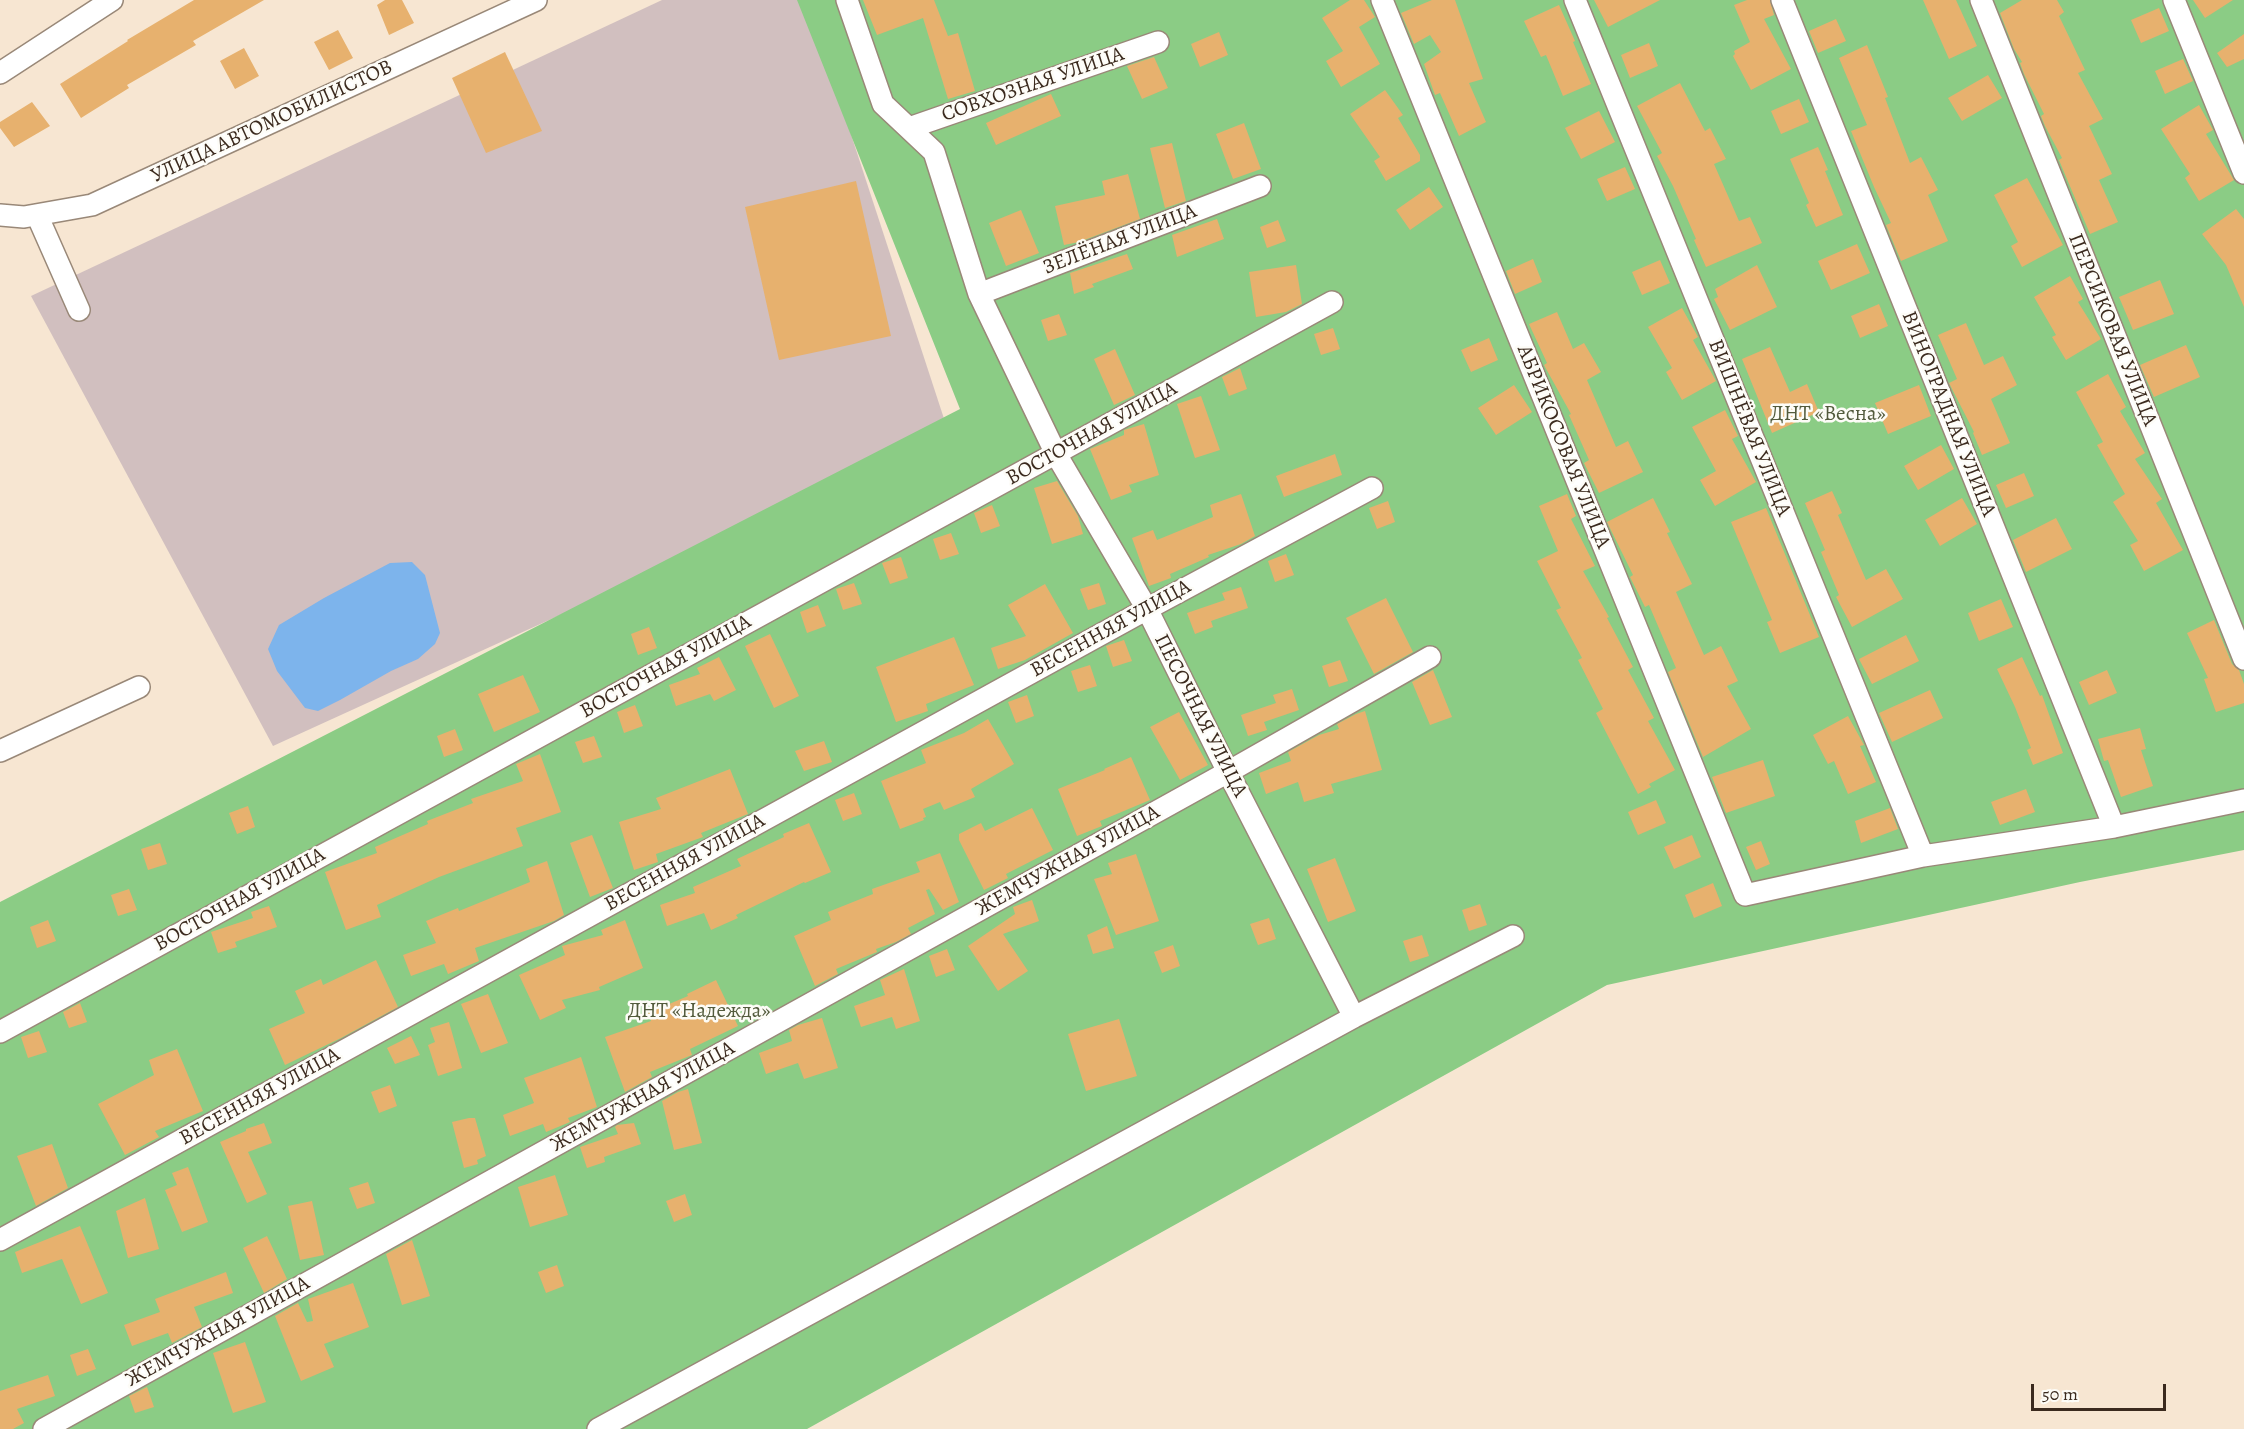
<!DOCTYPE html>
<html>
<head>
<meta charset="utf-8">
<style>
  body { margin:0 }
  #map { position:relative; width:2244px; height:1429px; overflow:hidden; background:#f7e6d2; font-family:Alegreya,serif }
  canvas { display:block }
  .scale { position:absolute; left:2031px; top:1384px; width:135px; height:27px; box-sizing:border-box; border:3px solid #3b2a1e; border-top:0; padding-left:8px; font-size:18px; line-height:21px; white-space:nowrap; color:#3b2a1e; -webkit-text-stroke:4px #fdfcf7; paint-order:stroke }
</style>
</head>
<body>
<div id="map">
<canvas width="2244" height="1429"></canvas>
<div class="scale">50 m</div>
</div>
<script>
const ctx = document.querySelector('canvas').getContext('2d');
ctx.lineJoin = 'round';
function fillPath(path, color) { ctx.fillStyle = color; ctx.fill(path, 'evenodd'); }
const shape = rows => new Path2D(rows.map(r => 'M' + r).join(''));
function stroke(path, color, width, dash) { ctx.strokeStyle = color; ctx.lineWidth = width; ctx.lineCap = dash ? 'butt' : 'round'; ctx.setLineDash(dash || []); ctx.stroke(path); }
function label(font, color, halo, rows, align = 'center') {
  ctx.font = font + ' Alegreya,serif'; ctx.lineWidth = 5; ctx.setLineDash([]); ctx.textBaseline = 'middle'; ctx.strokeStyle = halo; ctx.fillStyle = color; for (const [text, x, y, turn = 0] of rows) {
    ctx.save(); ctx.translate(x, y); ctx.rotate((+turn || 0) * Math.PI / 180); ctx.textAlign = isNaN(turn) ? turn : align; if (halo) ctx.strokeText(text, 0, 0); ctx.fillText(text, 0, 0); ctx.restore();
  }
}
fillPath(shape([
  [662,0,807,0,950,437,273,746,31,296]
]), '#d1bfbf');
fillPath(shape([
  [797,0,2244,0,2244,850,2080,882,1607,985,807,1429,0,1429,0,902,960,409]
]), '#8bcc85');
fillPath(shape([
  [412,562,425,575,440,633,435,644,418,659,391,671,340,700,318,711,305,708,277,671,268,649,279,625,324,598,390,563]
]), '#7db4ec');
fillPath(shape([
  [194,0,264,0,193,41,196,45,127,85,129,88,81,118,60,84,128,41,127,40],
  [385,0,402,0,414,23,389,35,377,5],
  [863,0,934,0,948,36,958,33,975,91,948,99,923,18,877,35],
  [1350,0,1364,0,1375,17,1359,27,1380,64,1341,87,1326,61,1343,51,1322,18],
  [1432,0,1455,0,1483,79,1469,83,1486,122,1459,136,1440,93,1435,95,1424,64,1441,52,1430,35,1414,44,1401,13],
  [1594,0,1660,0,1608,27],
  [1747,0,1770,0,1774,15,1764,19,1791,69,1751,90,1733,56,1735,54,1734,51,1750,42,1734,5],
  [1923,0,1956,0,1977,46,1949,59],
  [2022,0,2057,0,2064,12,2059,16,2085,70,2078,73,2103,119,2089,126,2112,174,2099,180,2118,222,2090,234,2059,160,2062,158,2045,126,2041,116,2044,114,2024,74,2020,63,2022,62,2014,49,2000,13],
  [2193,0,2233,0,2205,18],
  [1559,5,1575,41,1573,42,1591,84,1563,96,1546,55,1541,57,1524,21],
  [2159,8,2169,31,2141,43,2131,20],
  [1836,19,1846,41,1818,53,1809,31],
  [338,30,353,58,329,70,314,42],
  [1219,32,1228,55,1200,67,1191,44],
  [2244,34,2244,59,2227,67,2217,53],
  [1649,43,1658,66,1630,78,1621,55],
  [1867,45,1888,97,1885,98,1910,163,1921,157,1938,190,1928,195,1948,241,1901,261,1886,225,1891,223,1874,187,1851,131,1867,125,1839,58],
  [244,48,259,76,235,89,220,61],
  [505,52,542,131,486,153,452,78],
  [1154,57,1168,88,1142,99,1127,66],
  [2183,59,2193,81,2165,94,2155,71],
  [1988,75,2002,98,1962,121,1948,98],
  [1680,83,1705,131,1710,128,1726,159,1714,164,1739,221,1750,217,1762,243,1706,267,1694,240,1696,239,1673,186,1657,156,1662,153,1637,106],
  [1385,90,1403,115,1398,118,1420,155,1420,161,1386,181,1374,161,1380,157,1350,114],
  [1051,94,1061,116,996,145,986,123],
  [1799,99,1809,122,1781,134,1771,111],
  [32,102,50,126,14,147,0,128,0,122],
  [2199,105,2213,130,2206,134,2234,180,2199,201,2185,178,2190,174,2161,129],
  [1599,111,1615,142,1581,159,1565,128],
  [1244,123,1261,169,1233,179,1216,134],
  [1172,143,1186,201,1165,208,1150,148],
  [1818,147,1828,170,1825,171,1843,215,1816,227,1806,205,1809,203,1790,159],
  [1625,167,1635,189,1607,201,1597,179],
  [1128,174,1140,219,1079,242,1064,245,1055,206,1105,195,1102,181],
  [2027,178,2063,245,2022,267,2011,246,2018,242,1994,195],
  [856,181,891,336,779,360,745,207],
  [1429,187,1443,207,1410,230,1396,210],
  [2236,209,2244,219,2244,307,2226,265,2202,234],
  [1021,210,1039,253,1006,266,989,223],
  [1217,219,1224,239,1177,257,1172,235],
  [1278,220,1286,241,1267,248,1260,227],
  [1857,244,1870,273,1831,290,1818,261],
  [1127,254,1133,269,1092,284,1094,287,1074,294,1070,273],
  [1533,259,1542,282,1515,294,1506,271],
  [1660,260,1670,283,1642,295,1632,272],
  [1296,265,1302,304,1286,312,1256,317,1249,272],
  [1757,265,1777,307,1730,330,1714,299,1718,297,1715,289],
  [2070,276,2083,299,2078,302,2101,339,2066,360,2052,337,2056,335,2034,297],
  [2160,280,2174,314,2133,330,2119,297],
  [1879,304,1888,326,1860,338,1851,316],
  [1682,308,1698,337,1693,340,1716,381,1682,400,1666,372,1672,368,1648,327],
  [1557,312,1573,349,1584,343,1601,372,1587,380,1616,447,1628,441,1643,472,1599,493,1584,463,1589,460,1569,415,1571,414,1544,365,1547,363,1529,324],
  [1059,314,1067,335,1048,341,1041,320],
  [1966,323,1984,365,2003,356,2017,385,1991,399,2010,443,1982,455,1973,433,1974,432,1949,383,1957,379,1938,335],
  [1333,328,1340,349,1321,355,1314,334],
  [1489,338,1498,360,1471,372,1461,350],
  [2186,345,2200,377,2154,397,2140,365],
  [1770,347,1790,392,1807,384,1819,412,1772,433,1742,359],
  [1115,349,1135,395,1114,405,1094,359],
  [1240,368,1247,389,1229,396,1222,377],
  [2108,374,2126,407,2120,411,2145,453,2135,459,2162,499,2156,503,2183,550,2144,571,2130,545,2138,541,2113,502,2125,494,2097,445,2103,442,2076,392],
  [1514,385,1532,412,1496,435,1478,408],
  [1919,385,1931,416,1888,434,1875,403],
  [1201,396,1220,450,1195,458,1177,404],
  [1725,410,1738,436,1732,439,1756,482,1715,506,1700,480,1716,471,1692,427],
  [1144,424,1159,475,1129,485,1132,492,1111,500,1090,449,1124,435,1124,430],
  [1941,445,1954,469,1918,490,1904,466],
  [1335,454,1342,475,1284,497,1276,476],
  [2024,473,2034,496,2006,508,1996,485],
  [1057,481,1078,516,1083,534,1052,544,1034,488],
  [1832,491,1842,513,1838,515,1866,580,1886,569,1903,599,1852,627,1836,597,1839,595,1821,552,1825,550,1805,503],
  [1241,494,1255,536,1241,544,1208,555,1209,557,1170,574,1171,578,1149,586,1132,538,1153,530,1157,540,1213,517,1210,505],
  [1567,494,1576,516,1571,519,1595,566,1583,571,1609,617,1607,618,1633,667,1628,670,1654,718,1648,721,1675,770,1649,784,1651,787,1638,794,1596,713,1603,709,1578,660,1582,658,1556,610,1561,608,1537,561,1558,551,1539,506],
  [1653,498,1670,532,1667,533,1692,584,1676,592,1704,655,1721,646,1738,681,1727,686,1751,729,1703,757,1668,672,1676,668,1649,605,1645,607,1630,577,1633,575,1607,522],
  [1962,498,1977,524,1940,546,1925,520],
  [1388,501,1395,522,1377,529,1369,508],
  [992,505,1000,526,981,533,974,513],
  [1766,508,1819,637,1780,653,1767,622,1772,620,1731,522],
  [2056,518,2072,549,2026,572,2013,540],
  [951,533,959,554,940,560,933,539],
  [1286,554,1294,575,1275,582,1268,561],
  [901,557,908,578,890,584,882,563],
  [854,583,862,604,843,610,836,589],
  [1099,583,1106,604,1088,610,1080,589],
  [1045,584,1073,633,1025,660,998,669,991,648,1026,636,1008,605],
  [1241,587,1248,608,1211,621,1213,627,1195,634,1187,613,1225,600,1222,593],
  [1386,598,1413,652,1374,674,1346,618],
  [2001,599,2013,627,1979,641,1968,613],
  [818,605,826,626,807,633,800,612],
  [2214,620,2232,664,2239,670,2244,684,2244,703,2216,712,2204,679,2208,678,2187,633],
  [649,627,657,648,638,655,631,634],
  [770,634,799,696,774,708,745,646],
  [1906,635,1919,661,1872,684,1859,659],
  [954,637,974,685,926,704,928,711,896,722,876,667],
  [1124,640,1132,661,1113,667,1106,646],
  [719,657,736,690,714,701,710,694,676,706,669,685,700,674,697,668],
  [2022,657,2040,696,2042,695,2063,753,2033,765,2027,750,2031,748,2015,707,1997,669],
  [1340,660,1348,681,1329,687,1322,666],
  [1090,665,1097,686,1078,692,1071,671],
  [1433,670,1452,717,1430,725,1412,682],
  [2107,670,2117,693,2089,705,2079,682],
  [523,675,540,712,494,732,478,694],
  [1292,689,1299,710,1264,722,1267,730,1248,736,1241,715,1276,703,1273,695],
  [1930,690,1943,718,1892,742,1879,713],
  [1027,695,1034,716,1016,723,1008,702],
  [635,705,643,726,624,733,617,712],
  [1365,711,1382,770,1331,784,1334,793,1304,802,1298,782,1266,794,1259,773,1291,761,1288,752,1319,735,1339,729,1337,724,1356,714],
  [1179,712,1208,765,1180,780,1150,727],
  [1848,716,1864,745,1860,746,1876,782,1848,794,1834,761,1828,764,1813,735],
  [988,719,1014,764,971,789,975,797,944,810,940,802,923,809,926,817,923,818,924,820,900,829,881,781,926,763,921,750,964,733],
  [2140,728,2146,749,2141,750,2153,786,2121,797,2108,760,2104,761,2098,739],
  [455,729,463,750,444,757,437,736],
  [594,736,602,757,583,763,575,742],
  [824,741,832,762,804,771,795,751],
  [540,754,561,812,516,828,523,846,439,877,377,905,381,917,346,930,325,872,377,853,375,847,428,824,427,821,473,803,471,799,523,781,516,764],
  [1131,757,1150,800,1100,821,1102,826,1077,836,1058,789,1105,770,1104,769],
  [1763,760,1775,796,1726,813,1712,777],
  [730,769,748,814,701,833,703,837,656,854,658,862,634,870,619,822,661,809,656,798],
  [2026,789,2035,812,2000,825,1991,802],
  [854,793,862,814,843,821,835,800],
  [1656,800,1666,823,1638,835,1628,812],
  [248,806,255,827,237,834,229,813],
  [1032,808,1053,850,1006,874,1008,878,984,890,959,840,959,834,981,823,985,831],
  [1890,808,1898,829,1861,843,1855,821],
  [809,823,831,872,805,883,804,882,736,915,738,918,711,930,704,913,667,926,660,905,695,893,693,887,741,866,737,859,784,837,783,834],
  [592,835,613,888,590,897,570,843],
  [1692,835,1701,857,1674,869,1664,847],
  [1761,841,1770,864,1756,870,1746,847],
  [160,843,167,864,148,870,141,849],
  [940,853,959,902,943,910,929,889,926,890,935,914,908,928,911,934,896,942,876,949,877,952,836,969,838,974,815,986,794,936,831,920,828,912,873,894,872,889,920,872,916,862],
  [1136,854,1159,921,1116,935,1094,879,1112,874,1108,863],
  [1335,858,1356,911,1328,922,1307,869],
  [547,861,564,915,554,921,475,948,479,961,448,974,444,964,411,976,403,955,436,943,426,921,458,908,459,911,530,882,526,869],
  [1713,883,1722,906,1694,918,1685,895],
  [129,889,137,910,118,916,111,895],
  [1032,900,1039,921,1003,934,1028,971,998,991,968,946,1015,914,1013,907],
  [1480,904,1487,925,1469,931,1462,910],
  [269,906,277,927,235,942,237,947,218,953,211,932,253,918,251,912],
  [1269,918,1276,939,1258,945,1250,924],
  [48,920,56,941,37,948,30,927],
  [625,920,643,968,599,987,600,990,562,1000,566,1008,540,1020,519,975,565,955,562,946,603,935,601,930],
  [1107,926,1114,948,1093,954,1087,935],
  [1422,935,1429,956,1410,962,1403,941],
  [1173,945,1180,966,1162,973,1154,952],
  [947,949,955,970,936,977,929,956],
  [376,960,398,1007,341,1038,285,1065,269,1029,305,1013,295,991,321,979,323,985],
  [904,969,920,1021,896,1029,892,1017,861,1027,854,1006,885,995,880,980],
  [716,980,738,1026,690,1049,692,1055,650,1072,652,1077,625,1092,605,1037,651,1021,648,1013,688,996,687,994],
  [488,994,508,1043,481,1053,461,1004],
  [80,1003,87,1022,69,1028,63,1012],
  [822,1018,838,1068,804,1079,798,1063,766,1074,759,1053,792,1041,789,1030,798,1025],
  [1119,1019,1137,1076,1086,1091,1068,1034],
  [449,1022,462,1068,438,1076,428,1045,435,1042,430,1028],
  [39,1031,47,1052,28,1058,21,1037],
  [411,1036,420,1055,395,1064,387,1048],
  [177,1049,203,1111,155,1131,159,1137,125,1155,98,1104,154,1075,149,1060],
  [581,1057,597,1107,568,1118,570,1122,546,1132,543,1124,510,1136,503,1115,534,1103,524,1078],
  [390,1085,397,1106,379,1113,371,1092],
  [688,1089,702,1143,674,1150,662,1101,678,1092],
  [469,1118,475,1118,486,1156,477,1160,478,1164,464,1168,452,1122],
  [264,1123,272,1143,248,1152,267,1194,247,1203,220,1142,246,1131,246,1129],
  [634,1123,641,1144,604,1157,605,1162,587,1168,580,1147,618,1134,615,1127,617,1125],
  [52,1144,68,1188,36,1206,17,1156],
  [188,1167,208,1222,182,1232,165,1190,177,1185,172,1173],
  [555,1175,568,1215,530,1227,518,1187],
  [368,1182,375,1203,357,1209,349,1188],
  [685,1194,692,1215,674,1222,666,1201],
  [145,1198,159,1249,128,1258,116,1211],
  [312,1201,324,1255,300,1260,288,1206],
  [80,1226,108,1293,81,1304,62,1259,22,1273,15,1252],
  [267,1236,287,1279,264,1293,243,1248],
  [412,1240,430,1296,402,1305,386,1254],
  [557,1265,564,1286,546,1293,538,1272],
  [226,1272,233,1293,194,1307,202,1327,172,1343,168,1333,132,1346,124,1325,160,1312,155,1299],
  [353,1283,369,1327,324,1344,334,1367,301,1381,275,1316,298,1303,307,1322,313,1321,308,1299],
  [245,1342,266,1402,233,1413,213,1353],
  [88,1349,96,1369,77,1376,70,1355],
  [48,1375,55,1396,17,1409,24,1423,13,1429,0,1429,0,1391],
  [147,1387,154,1407,135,1413,129,1396]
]), '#e7b16e');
const minor = shape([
  [847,0,883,104,934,152,979,294,1056,454,1147,609,1228,772,1354,1017],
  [1382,0,1745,895,1923,856,2114,827,2244,800],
  [1575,0,1923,856],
  [1782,0,2114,827],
  [1981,0,2244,659],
  [2174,0,2244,173],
  [0,73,112,0],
  [909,128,1158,42],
  [0,215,24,217,92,205,536,0],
  [37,215,79,310],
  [979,294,1260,186],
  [0,751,139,687],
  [0,1032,1332,302],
  [0,1240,1147,609,1372,488],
  [44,1429,1228,772,1430,657],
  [598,1429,1354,1017,1513,936]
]);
stroke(minor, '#998878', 24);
stroke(minor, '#fff', 21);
label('21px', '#3b2a1e', '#fdfcf7', [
  ["СОВХОЗНАЯ УЛИЦА",1033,85,-19],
  ["УЛИЦА АВТОМОБИЛИСТОВ",272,122,-25],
  ["ЗЕЛЁНАЯ УЛИЦА",1120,240,-21],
  ["ПЕРСИКОВАЯ УЛИЦА",2112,330,68],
  ["ВИНОГРАДНАЯ УЛИЦА",1948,414,68],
  ["ВИШНЁВАЯ УЛИЦА",1749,428,68],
  ["ВОСТОЧНАЯ УЛИЦА",1092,434,-29],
  ["АБРИКОСОВАЯ УЛИЦА",1563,447,68],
  ["ВЕСЕННЯЯ УЛИЦА",1111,629,-29],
  ["ВОСТОЧНАЯ УЛИЦА",666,667,-29],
  ["ПЕСОЧНАЯ УЛИЦА",1200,716,63],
  ["ЖЕМЧУЖНАЯ УЛИЦА",1068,861,-29],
  ["ВЕСЕННЯЯ УЛИЦА",685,863,-29],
  ["ВОСТОЧНАЯ УЛИЦА",240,900,-29],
  ["ВЕСЕННЯЯ УЛИЦА",260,1097,-29],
  ["ЖЕМЧУЖНАЯ УЛИЦА",643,1097,-29],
  ["ЖЕМЧУЖНАЯ УЛИЦА",218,1332,-29]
]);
label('21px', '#535b3d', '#fdfcf7', [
  ["ДНТ «Весна»",1828,415],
  ["ДНТ «Надежда»",699,1012]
]);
</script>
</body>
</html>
